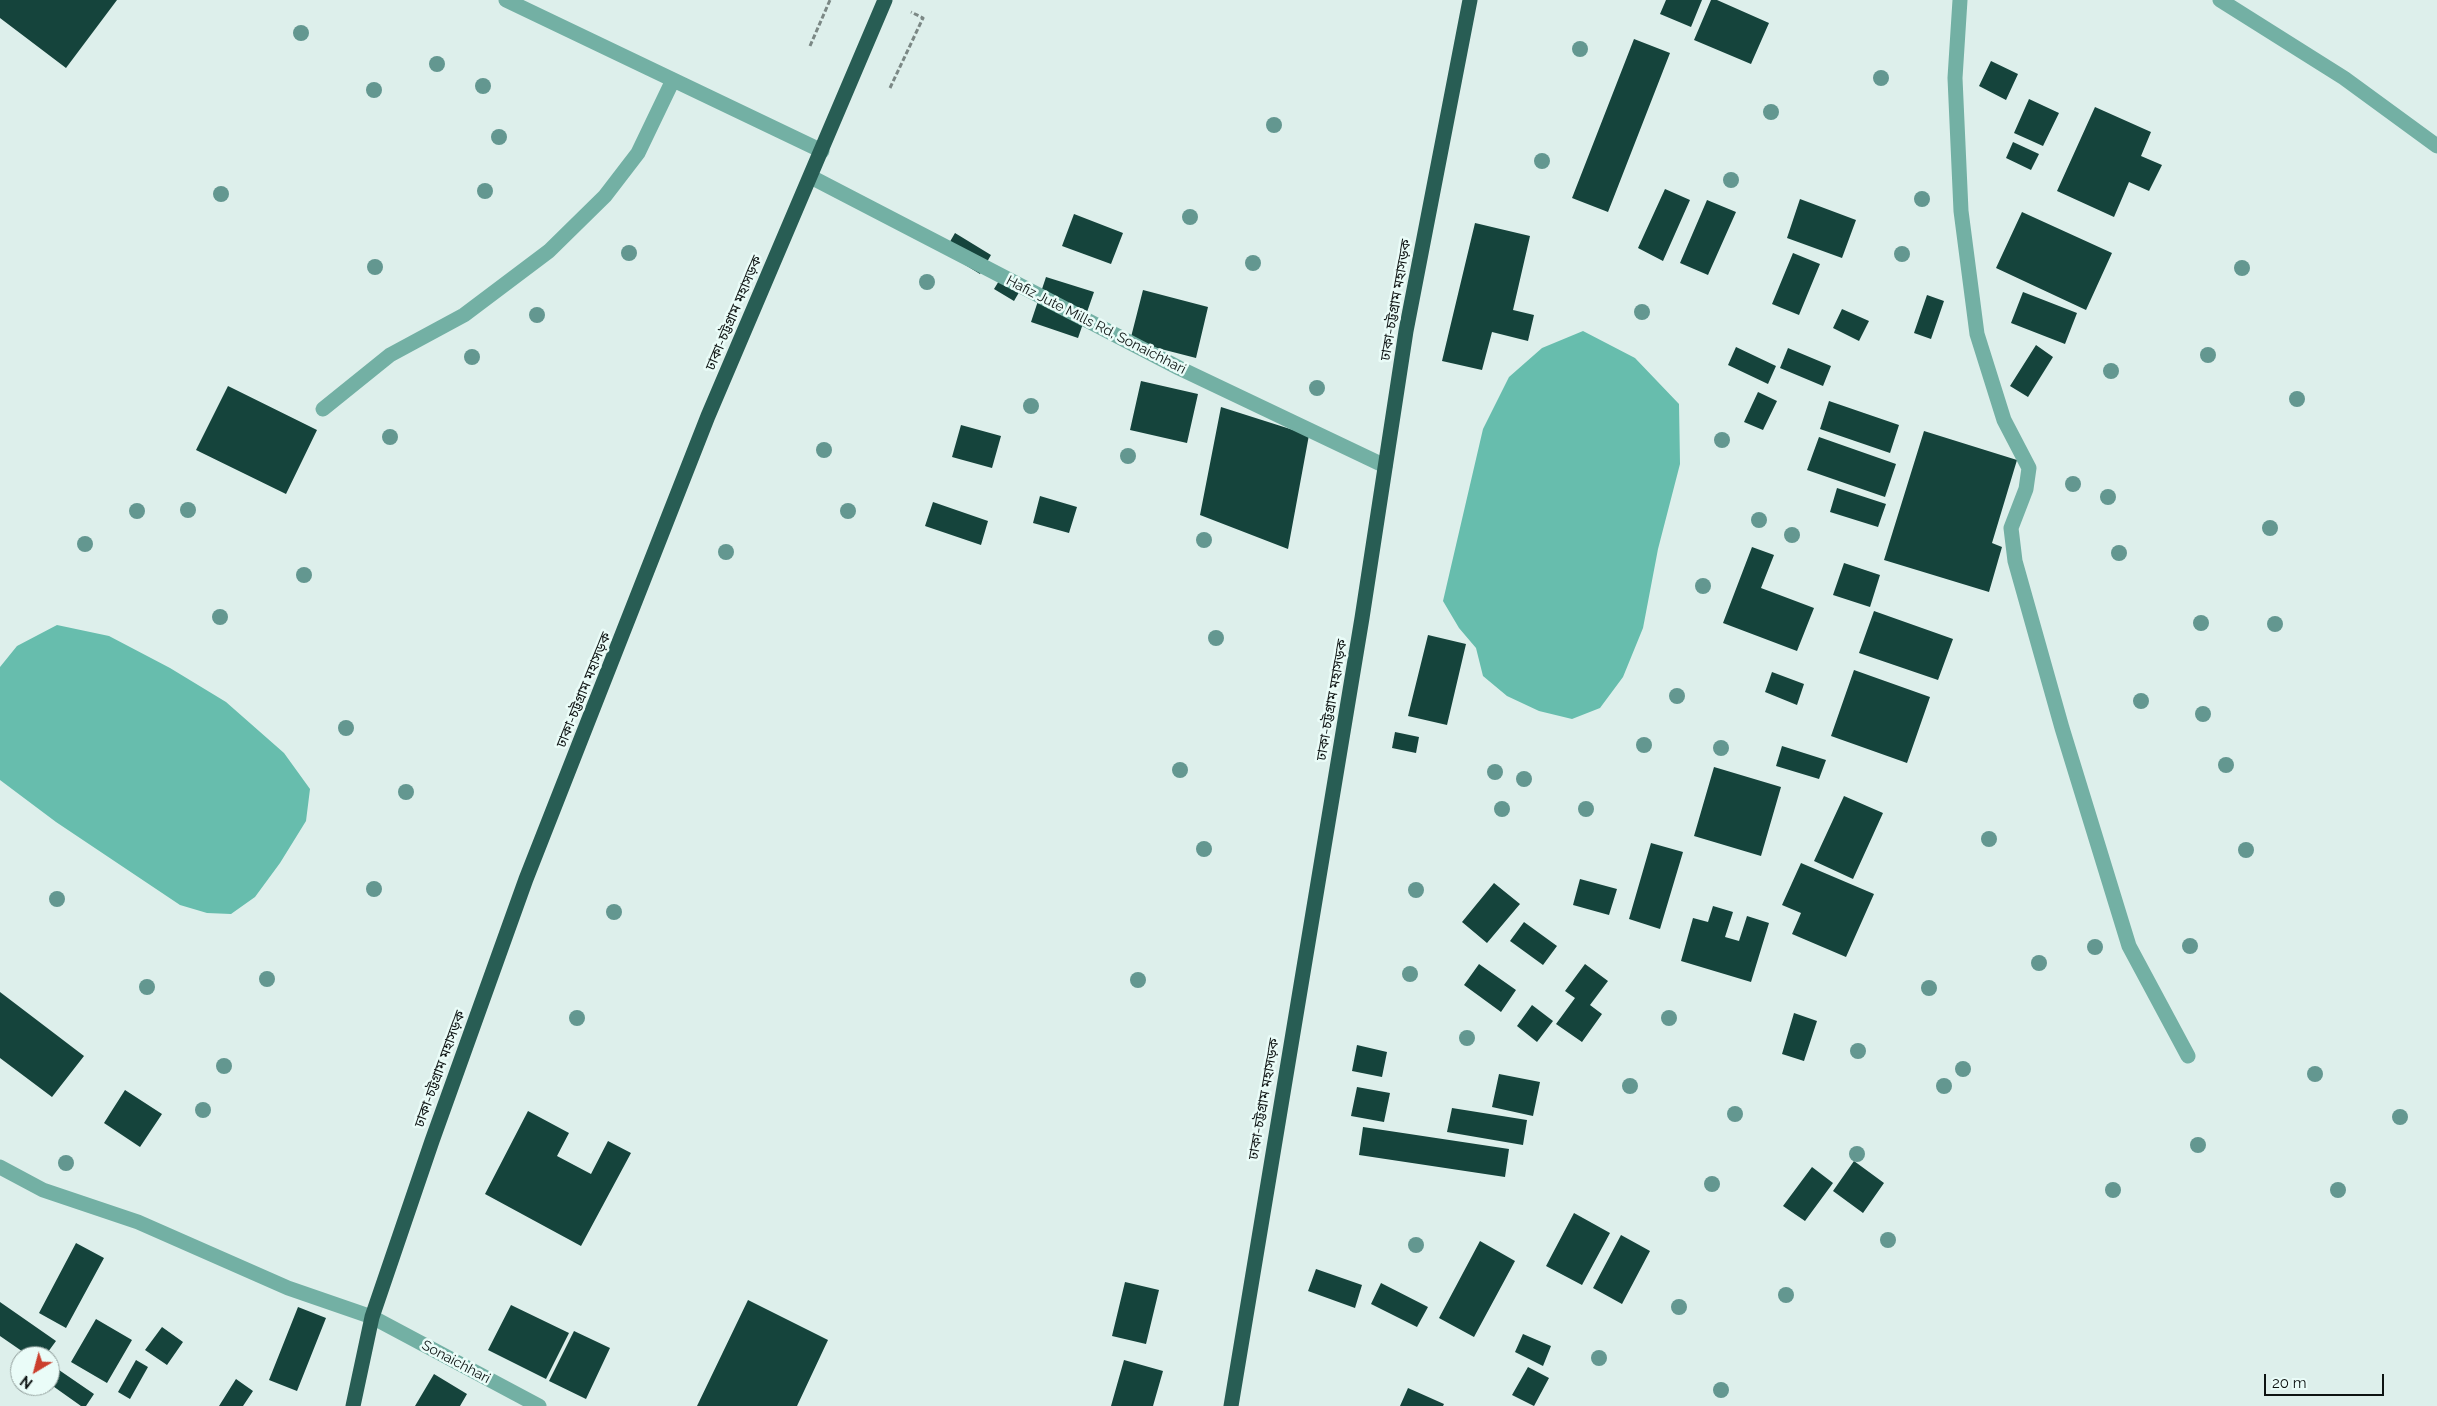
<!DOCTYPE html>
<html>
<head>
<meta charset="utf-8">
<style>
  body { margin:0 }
  #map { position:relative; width:2437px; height:1406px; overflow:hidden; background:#ddefeb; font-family:Raleway,sans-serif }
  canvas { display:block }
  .north { position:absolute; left:10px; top:1346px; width:50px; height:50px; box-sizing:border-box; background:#eafcf8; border:1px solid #929f9c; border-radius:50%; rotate:217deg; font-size:14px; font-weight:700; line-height:20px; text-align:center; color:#0d1312 }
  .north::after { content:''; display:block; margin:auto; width:18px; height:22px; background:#cb3f2d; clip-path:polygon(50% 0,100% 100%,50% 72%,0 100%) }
  .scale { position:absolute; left:2264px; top:1374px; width:120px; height:22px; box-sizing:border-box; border:2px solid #0d1312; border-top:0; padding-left:6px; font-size:15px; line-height:18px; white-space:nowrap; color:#0d1312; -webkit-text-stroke:4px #eafcf8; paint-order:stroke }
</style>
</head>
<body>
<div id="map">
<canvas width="2437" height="1406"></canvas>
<div class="north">N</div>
<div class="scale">20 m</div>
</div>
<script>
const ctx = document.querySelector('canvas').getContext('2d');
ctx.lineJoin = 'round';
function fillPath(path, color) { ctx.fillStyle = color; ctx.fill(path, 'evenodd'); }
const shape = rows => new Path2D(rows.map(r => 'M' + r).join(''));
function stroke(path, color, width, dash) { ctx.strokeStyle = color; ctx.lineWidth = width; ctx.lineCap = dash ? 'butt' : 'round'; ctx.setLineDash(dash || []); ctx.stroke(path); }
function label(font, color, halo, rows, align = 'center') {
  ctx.font = font + ' Raleway,"Noto Sans Bengali",sans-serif'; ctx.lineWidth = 5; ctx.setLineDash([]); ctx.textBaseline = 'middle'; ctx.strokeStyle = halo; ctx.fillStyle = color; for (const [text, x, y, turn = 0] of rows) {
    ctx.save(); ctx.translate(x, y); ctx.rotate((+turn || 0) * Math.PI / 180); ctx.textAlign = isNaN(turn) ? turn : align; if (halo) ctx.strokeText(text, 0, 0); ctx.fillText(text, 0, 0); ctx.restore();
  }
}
fillPath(shape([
  [1583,331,1635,358,1679,404,1680,464,1658,549,1643,628,1623,677,1600,708,1572,719,1539,711,1507,696,1483,676,1476,648,1459,628,1443,601,1483,429,1509,377,1542,348],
  [57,625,109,636,170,668,226,702,284,753,310,789,306,821,280,863,255,897,231,914,207,913,180,905,56,822,0,780,0,667,17,646]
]), '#67bdad');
fillPath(shape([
  [0,0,117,0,66,68,0,18],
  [1666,0,1702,0,1691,27,1660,14],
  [1711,0,1717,0,1769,23,1751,64,1694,40],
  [1634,39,1670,53,1608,212,1572,198],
  [1991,61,2018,74,2006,100,1979,86],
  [2029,99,2059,113,2043,146,2014,133],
  [2095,107,2151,132,2141,156,2162,165,2149,191,2129,182,2114,217,2057,191],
  [2013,142,2039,154,2031,170,2006,158],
  [1665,189,1690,200,1663,261,1638,248],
  [1800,199,1856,220,1842,258,1787,238],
  [1707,200,1736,212,1708,275,1680,263],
  [2022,212,2112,253,2086,310,1996,268],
  [1074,214,1123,233,1111,264,1062,246],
  [1475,223,1530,236,1513,310,1534,315,1528,341,1492,332,1482,370,1442,361],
  [955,233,991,255,980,274,944,252],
  [1793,253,1820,264,1799,315,1772,304],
  [1005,271,1025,282,1014,301,994,289],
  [1046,277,1094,292,1078,338,1031,322],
  [1143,290,1208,307,1196,358,1130,341],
  [2023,292,2077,313,2065,344,2011,323],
  [1927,295,1944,301,1931,339,1914,333],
  [1842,309,1869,321,1859,341,1833,328],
  [2036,345,2053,357,2028,397,2010,386],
  [1736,347,1776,366,1768,384,1728,365],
  [1788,348,1831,366,1823,386,1780,368],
  [1141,381,1198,394,1187,443,1130,430],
  [228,386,317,430,286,494,196,450],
  [1758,392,1777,401,1763,430,1744,422],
  [1829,401,1899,425,1890,453,1820,429],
  [1221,407,1309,435,1288,549,1200,515],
  [961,425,1001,436,992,468,952,457],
  [1924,431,2017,460,1992,543,2002,547,1989,592,1884,560],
  [1819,437,1896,464,1885,497,1807,470],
  [1837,488,1886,504,1878,527,1830,512],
  [1040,496,1077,507,1069,533,1033,523],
  [933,502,988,521,981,545,925,526],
  [1752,547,1774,555,1761,588,1814,608,1797,651,1723,623],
  [1844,563,1880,575,1870,607,1833,595],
  [1874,611,1953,639,1938,680,1859,653],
  [1428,635,1466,644,1447,725,1408,716],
  [1854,670,1930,697,1907,763,1831,736],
  [1772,672,1804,684,1797,705,1765,692],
  [1395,732,1419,737,1416,753,1392,748],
  [1782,746,1826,760,1819,779,1776,766],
  [1714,767,1781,787,1761,856,1694,836],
  [1844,796,1883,813,1853,879,1814,861],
  [1651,843,1683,852,1660,929,1629,919],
  [1801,863,1874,894,1846,957,1792,934,1801,913,1782,905],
  [1580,879,1617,889,1609,915,1573,905],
  [1494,883,1520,904,1487,943,1462,922],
  [1713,906,1733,912,1725,937,1739,941,1747,916,1769,923,1751,982,1681,961,1693,918,1708,922],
  [1524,922,1557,946,1543,965,1510,941],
  [1479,964,1516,990,1501,1012,1464,985],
  [1585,964,1608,981,1590,1005,1602,1014,1582,1042,1556,1024,1575,998,1565,991],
  [0,992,84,1056,52,1097,0,1058],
  [1532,1005,1553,1021,1537,1042,1517,1026],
  [1794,1013,1817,1021,1804,1061,1782,1054],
  [1357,1045,1387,1052,1382,1077,1352,1071],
  [1499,1074,1540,1082,1533,1116,1492,1107],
  [1357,1087,1390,1093,1384,1122,1351,1116],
  [125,1090,162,1114,140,1147,104,1123],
  [1452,1108,1527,1120,1523,1145,1447,1132],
  [528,1111,569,1133,557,1156,591,1174,608,1141,631,1153,581,1246,485,1194],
  [1363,1127,1509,1149,1505,1177,1359,1155],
  [1854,1161,1884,1183,1863,1213,1833,1191],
  [1812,1167,1833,1183,1805,1221,1783,1206],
  [1574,1213,1610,1233,1582,1285,1546,1266],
  [1621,1235,1650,1251,1622,1304,1593,1288],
  [1480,1241,1515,1261,1474,1337,1439,1318],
  [76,1243,104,1258,66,1328,39,1313],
  [1316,1269,1362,1285,1355,1308,1308,1291],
  [1125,1282,1159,1290,1146,1344,1112,1336],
  [1381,1283,1428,1307,1417,1327,1371,1304],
  [748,1300,828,1340,797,1406,697,1406],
  [0,1302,56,1341,45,1356,29,1356,0,1336],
  [511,1305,569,1333,546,1379,488,1350],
  [298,1307,326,1318,297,1391,269,1380],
  [96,1319,132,1340,107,1383,71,1362],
  [162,1327,183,1342,167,1365,145,1350],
  [574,1331,610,1348,586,1399,549,1381],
  [1523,1334,1551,1346,1543,1366,1515,1352],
  [136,1360,148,1367,130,1399,118,1392],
  [1124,1360,1163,1371,1153,1406,1111,1406],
  [1528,1367,1549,1378,1534,1406,1512,1395],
  [59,1370,94,1394,86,1406,81,1406,50,1384],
  [434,1374,467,1394,460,1406,415,1406],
  [236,1379,253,1391,243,1406,219,1406],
  [1408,1388,1444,1404,1443,1406,1400,1406]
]), '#15443c');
stroke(shape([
  [810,46,830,0],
  [890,88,923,18,911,12]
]), '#7b8885', 3, [5, 2.5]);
stroke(shape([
  [506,0,822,151],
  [1960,0,1955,78,1961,211,1977,334,2004,420,2029,468,2026,489,2011,528,2015,561,2062,728,2129,946,2188,1056],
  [2220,0,2344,78,2437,146],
  [811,177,1179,368,1385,466],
  [323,409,390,355,464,315,549,251,605,196,638,153,673,80],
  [0,1167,43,1190,138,1222,288,1288,372,1317,539,1406]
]), '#73b0a4', 15);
stroke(shape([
  [353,1406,372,1317,432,1141,526,879,708,416,885,0],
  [1231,1406,1362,618,1406,331,1470,0]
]), '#285d54', 15);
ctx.fillStyle = '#639790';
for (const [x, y] of [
  [301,33],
  [1580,49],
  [437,64],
  [1881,78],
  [483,86],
  [374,90],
  [1771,112],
  [1274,125],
  [499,137],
  [1542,161],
  [1731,180],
  [485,191],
  [221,194],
  [1922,199],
  [1190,217],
  [629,253],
  [1902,254],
  [1253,263],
  [375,267],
  [2242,268],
  [927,282],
  [1642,312],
  [537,315],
  [2208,355],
  [472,357],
  [2111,371],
  [1317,388],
  [2297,399],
  [1031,406],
  [390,437],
  [1722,440],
  [824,450],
  [1128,456],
  [2073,484],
  [2108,497],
  [188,510],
  [137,511],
  [848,511],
  [1759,520],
  [2270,528],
  [1792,535],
  [1204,540],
  [85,544],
  [726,552],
  [2119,553],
  [304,575],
  [1703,586],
  [220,617],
  [2201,623],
  [2275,624],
  [1216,638],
  [1677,696],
  [2141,701],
  [2203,714],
  [346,728],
  [1644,745],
  [1721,748],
  [2226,765],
  [1180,770],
  [1495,772],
  [1524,779],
  [406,792],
  [1502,809],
  [1586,809],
  [1989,839],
  [1204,849],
  [2246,850],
  [374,889],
  [1416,890],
  [57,899],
  [614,912],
  [2190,946],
  [2095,947],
  [2039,963],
  [1410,974],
  [267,979],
  [1138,980],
  [147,987],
  [1929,988],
  [577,1018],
  [1669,1018],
  [1467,1038],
  [1858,1051],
  [224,1066],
  [1963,1069],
  [2315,1074],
  [1630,1086],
  [1944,1086],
  [203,1110],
  [1735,1114],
  [2400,1117],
  [2198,1145],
  [1857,1154],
  [66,1163],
  [1712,1184],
  [2113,1190],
  [2338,1190],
  [1888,1240],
  [1416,1245],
  [1786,1295],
  [1679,1307],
  [1599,1358],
  [1721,1390]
]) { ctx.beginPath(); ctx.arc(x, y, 8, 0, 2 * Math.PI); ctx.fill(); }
label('14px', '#0d1312', '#eafcf8', [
  ["ঢাকা-চট্টগ্রাম মহাসড়ক",1396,300,-80],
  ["ঢাকা-চট্টগ্রাম মহাসড়ক",734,313,-67],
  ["Hafiz Jute Mills Rd, Sonaichhari",1096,325,27],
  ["ঢাকা-চট্টগ্রাম মহাসড়ক",584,690,-68],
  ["ঢাকা-চট্টগ্রাম মহাসড়ক",1332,700,-80],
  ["ঢাকা-চট্টগ্রাম মহাসড়ক",440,1069,-70],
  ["ঢাকা-চট্টগ্রাম মহাসড়ক",1264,1099,-80],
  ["Sonaichhari",456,1362,28]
]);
</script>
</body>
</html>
